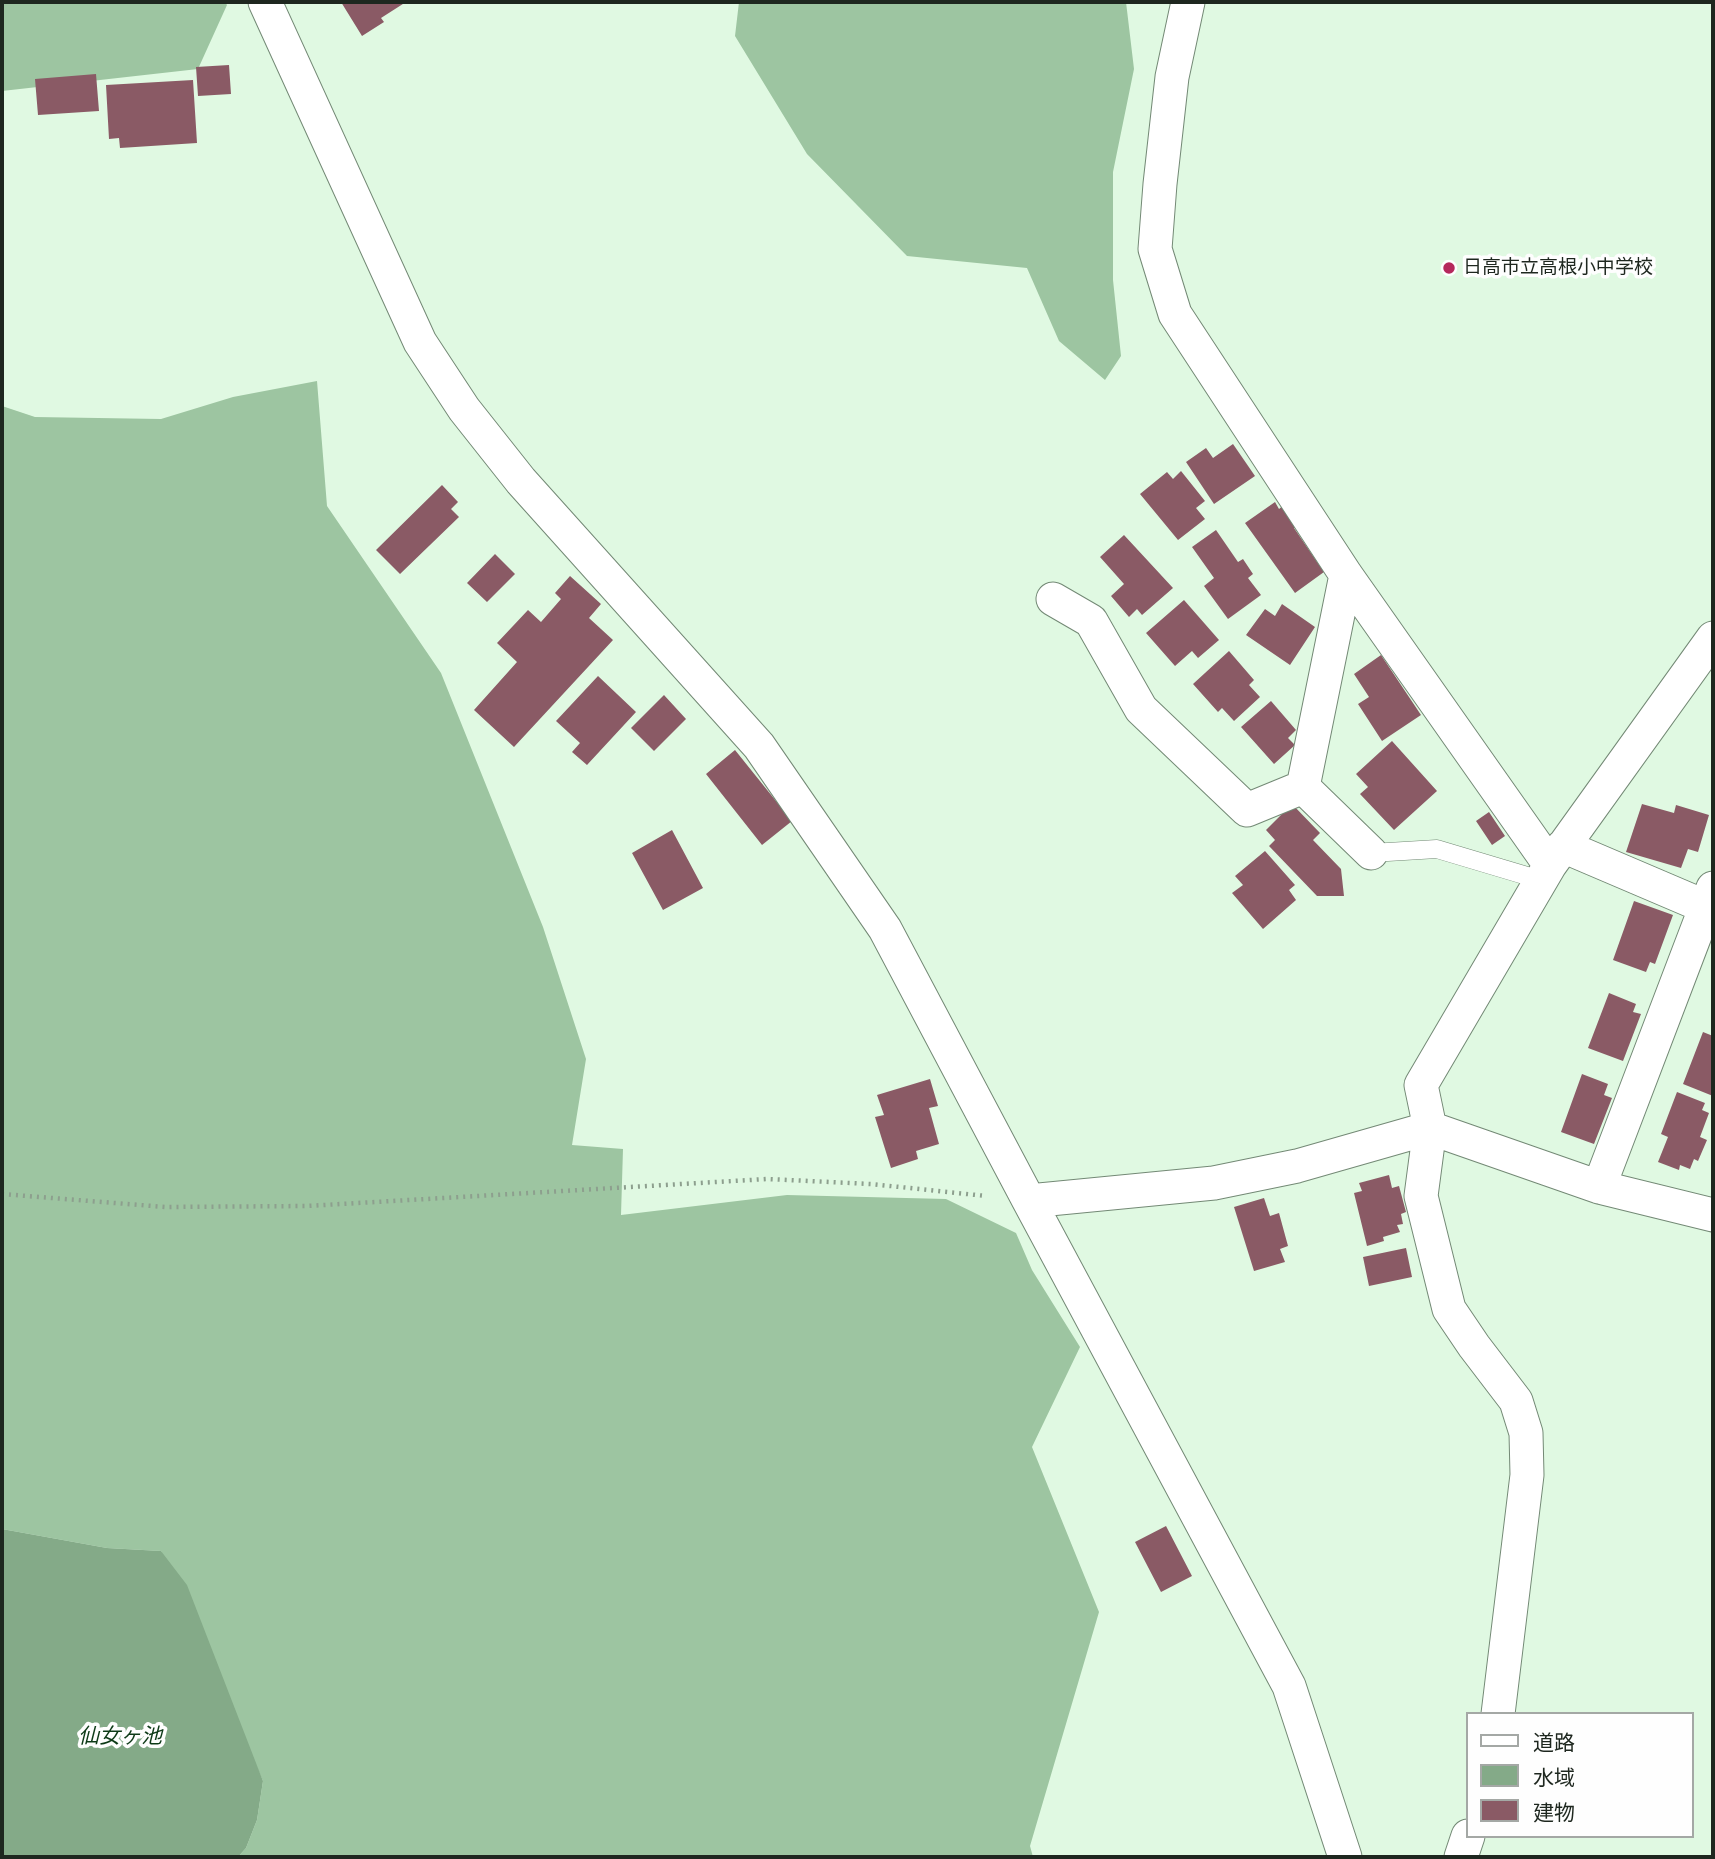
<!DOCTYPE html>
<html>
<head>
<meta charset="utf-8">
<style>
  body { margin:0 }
  #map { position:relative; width:1715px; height:1859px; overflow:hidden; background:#e0f9e2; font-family:"PT Sans","Noto Sans JP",sans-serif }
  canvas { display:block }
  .frame { position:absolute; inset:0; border:4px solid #1e271f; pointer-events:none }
  .legend { position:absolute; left:1466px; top:1712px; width:228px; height:126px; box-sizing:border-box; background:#fefefe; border:2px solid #a4a8a5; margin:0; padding:9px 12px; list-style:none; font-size:21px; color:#1e271f }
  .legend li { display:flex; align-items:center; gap:14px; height:35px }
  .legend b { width:35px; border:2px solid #a4a8a5 }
</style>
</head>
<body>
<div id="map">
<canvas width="1715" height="1859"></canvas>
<div class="frame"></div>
<ul class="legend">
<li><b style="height:9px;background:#fff"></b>道路</li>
<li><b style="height:19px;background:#84aa88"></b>水域</li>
<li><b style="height:19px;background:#8a5a65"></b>建物</li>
</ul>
</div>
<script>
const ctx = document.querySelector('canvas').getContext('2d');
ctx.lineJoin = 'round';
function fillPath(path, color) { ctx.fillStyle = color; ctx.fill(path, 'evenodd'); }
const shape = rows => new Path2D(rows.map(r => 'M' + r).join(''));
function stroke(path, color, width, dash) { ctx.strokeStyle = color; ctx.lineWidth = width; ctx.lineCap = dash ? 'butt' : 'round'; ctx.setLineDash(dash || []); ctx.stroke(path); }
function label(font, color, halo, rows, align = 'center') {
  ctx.font = font + ' "PT Sans","Noto Sans JP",sans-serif'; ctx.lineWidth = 7; ctx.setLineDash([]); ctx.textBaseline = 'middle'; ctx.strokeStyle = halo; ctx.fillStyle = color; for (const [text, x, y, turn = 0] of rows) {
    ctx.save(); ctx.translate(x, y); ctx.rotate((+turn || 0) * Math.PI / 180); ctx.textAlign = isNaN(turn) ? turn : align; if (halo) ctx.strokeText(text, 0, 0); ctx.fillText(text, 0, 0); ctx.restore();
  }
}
fillPath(shape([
  [2,2,225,2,227,5,198,69,2,91],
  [739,2,1126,2,1134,69,1113,172,1113,280,1121,356,1105,380,1059,341,1027,268,907,256,807,154,735,36],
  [317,381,327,506,441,673,543,927,586,1059,572,1145,623,1149,621,1215,787,1195,946,1199,1016,1233,1032,1270,1080,1347,1032,1447,1099,1612,1030,1846,1033,1857,238,1857,246,1848,257,1820,263,1781,161,1551,107,1548,2,1529,2,406,35,417,161,419,233,397]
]), '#9dc5a1');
fillPath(shape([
  [2,1529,107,1548,161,1551,187,1585,263,1781,257,1820,246,1848,238,1857,2,1857]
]), '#84aa88');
fillPath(shape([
  [341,2,406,2,381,18,384,22,362,36],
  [229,65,231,94,198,96,196,67],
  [96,74,99,111,38,115,35,79],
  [193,80,197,143,120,148,119,138,109,139,106,85],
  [1233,444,1255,476,1214,504,1186,462,1206,448,1213,458],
  [1181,471,1205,501,1196,508,1205,519,1178,540,1140,494,1167,472,1173,479],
  [442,485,458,502,451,509,459,517,400,574,376,550],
  [1275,502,1279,509,1285,504,1300,524,1294,528,1324,572,1295,593,1245,523],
  [1216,530,1238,562,1243,559,1253,574,1248,578,1261,595,1228,619,1204,586,1214,578,1192,547],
  [1124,535,1173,588,1142,615,1137,609,1129,617,1111,596,1124,584,1100,557],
  [495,554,515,574,487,602,467,583],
  [570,576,601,604,589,618,613,640,514,747,474,710,517,662,497,643,528,610,541,622,561,599,555,593],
  [1184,600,1219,640,1198,658,1192,651,1175,666,1146,633],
  [1282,604,1315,627,1290,665,1246,635,1265,609,1275,616],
  [1229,651,1254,680,1249,685,1260,697,1234,721,1222,708,1218,712,1193,684],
  [1381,655,1421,715,1382,741,1358,704,1369,697,1354,674],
  [598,676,636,712,587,765,572,752,580,743,556,721],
  [664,695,686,719,654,751,631,728],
  [1271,701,1296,730,1288,738,1295,745,1274,764,1241,727],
  [1392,741,1437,791,1394,830,1360,794,1368,787,1356,774],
  [735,750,792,821,762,845,706,774],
  [1292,804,1320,833,1313,840,1341,869,1344,896,1317,896,1269,846,1275,840,1266,830],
  [1642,804,1674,813,1676,805,1709,815,1698,852,1688,849,1681,868,1626,852],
  [1489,812,1505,836,1492,845,1476,821],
  [672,830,703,888,663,910,632,853],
  [1265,851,1295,885,1289,890,1296,900,1263,929,1232,893,1243,885,1235,876],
  [1634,901,1673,915,1655,964,1650,962,1646,972,1613,960],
  [1609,993,1636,1004,1633,1012,1641,1014,1623,1061,1588,1048],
  [1703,1032,1713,1036,1713,1096,1683,1084],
  [1582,1074,1608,1084,1604,1095,1612,1098,1594,1144,1561,1132],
  [930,1079,938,1106,929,1108,939,1144,916,1151,918,1159,891,1168,875,1117,884,1115,877,1095],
  [1677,1092,1705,1103,1702,1110,1709,1113,1700,1137,1707,1140,1698,1161,1694,1159,1690,1169,1680,1165,1679,1170,1658,1162,1668,1137,1661,1134],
  [1389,1175,1392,1188,1399,1186,1406,1212,1401,1214,1403,1224,1397,1225,1400,1232,1383,1237,1384,1241,1367,1246,1354,1193,1362,1191,1359,1183],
  [1264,1198,1270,1216,1279,1213,1288,1246,1280,1249,1285,1262,1254,1271,1234,1207],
  [1406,1248,1412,1277,1369,1286,1363,1257],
  [1166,1526,1192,1576,1161,1592,1135,1542]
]), '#8a5a65');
const service = shape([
  [1371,853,1437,849,1541,880]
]);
const minor = shape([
  [265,2,420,342,464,409,521,481,759,746,885,929,1029,1201,1289,1686,1345,1857],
  [1188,2,1172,77,1160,184,1155,249,1175,314,1346,575,1550,865],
  [1346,575,1303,787,1371,853],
  [1053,599,1091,621,1141,709,1247,810,1303,787],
  [1563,846,1706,907],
  [1599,1187,1713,888],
  [1029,1201,1214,1183,1297,1166,1430,1128,1599,1187,1713,1215],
  [1498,1714,1527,1475,1526,1433,1516,1401,1474,1346,1449,1309,1421,1196,1430,1128,1421,1085,1550,865,1713,638],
  [1461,1857,1468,1836]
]);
stroke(service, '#738975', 19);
stroke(minor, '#738975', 35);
stroke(shape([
  [2,1194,165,1207,307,1206,767,1179,871,1184,986,1196]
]), '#8d9f8e', 4.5, [2, 5]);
stroke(service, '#fff', 18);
stroke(minor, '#fff', 33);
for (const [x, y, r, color] of [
  [1449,268,7,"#b5285c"]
]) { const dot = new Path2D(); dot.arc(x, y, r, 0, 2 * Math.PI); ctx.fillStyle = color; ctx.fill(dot); stroke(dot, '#fefefe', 2.5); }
label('19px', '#1e271f', '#fefefe', [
  ["日高市立高根小中学校",1463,268]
], 'left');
label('italic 21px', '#0d3a17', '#fefefe', [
  ["仙女ヶ池",120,1737]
]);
</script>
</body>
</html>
